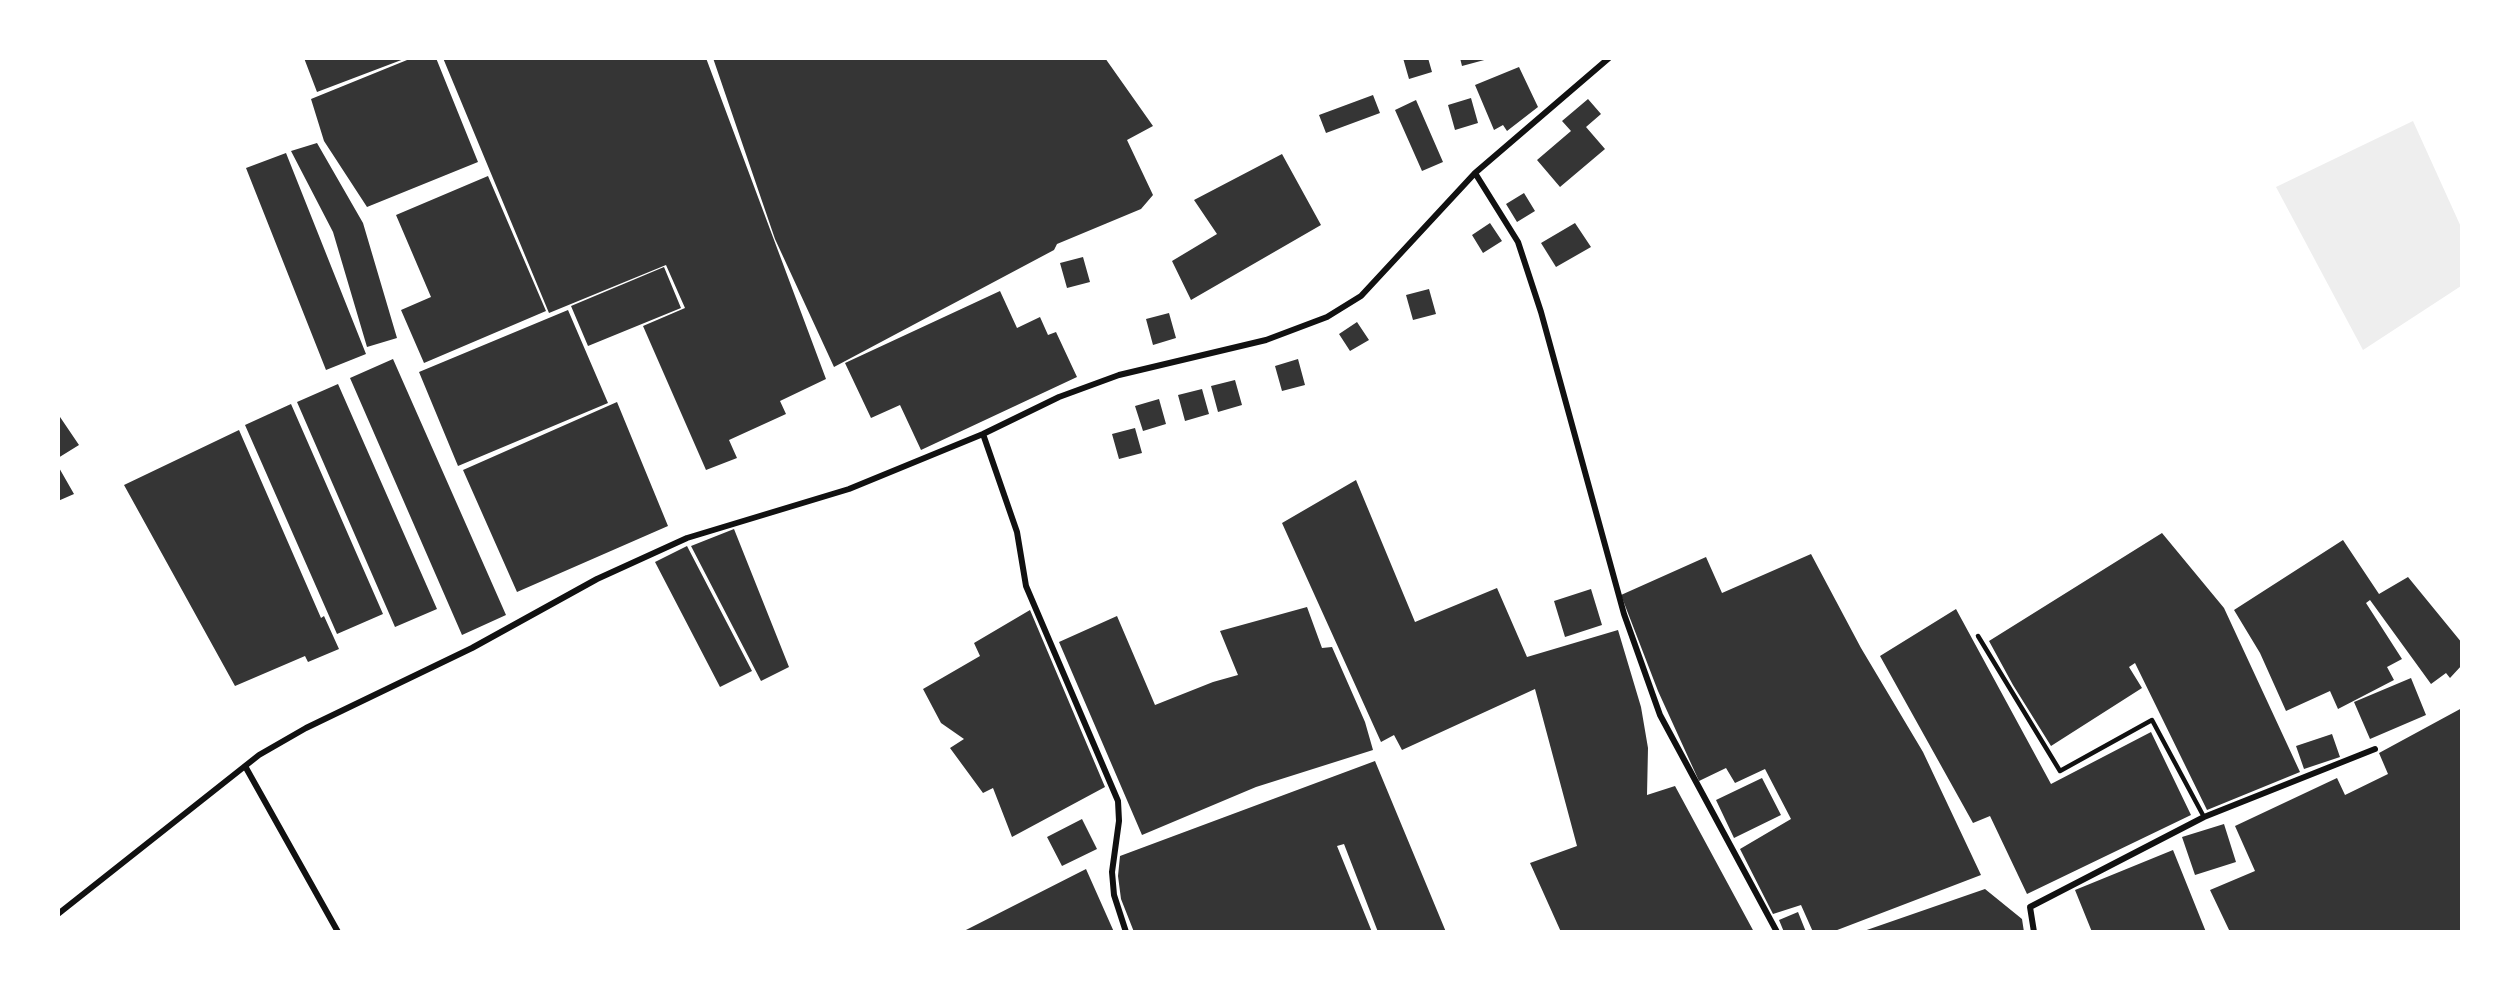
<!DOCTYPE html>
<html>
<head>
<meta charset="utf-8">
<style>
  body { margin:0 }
  #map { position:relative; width:2520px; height:990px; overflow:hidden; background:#fff; font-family:"Exo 2",sans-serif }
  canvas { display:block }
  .frame { position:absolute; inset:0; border:60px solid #fff; pointer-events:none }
</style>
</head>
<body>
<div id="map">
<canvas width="2520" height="990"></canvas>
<div class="frame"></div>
</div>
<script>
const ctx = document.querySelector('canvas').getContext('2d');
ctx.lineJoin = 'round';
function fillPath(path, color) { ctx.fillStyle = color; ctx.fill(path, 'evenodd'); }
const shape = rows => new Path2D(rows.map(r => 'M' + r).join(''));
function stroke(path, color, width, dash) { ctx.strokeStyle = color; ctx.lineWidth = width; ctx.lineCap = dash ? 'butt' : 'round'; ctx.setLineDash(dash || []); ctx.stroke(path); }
fillPath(shape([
  [2413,121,2461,227,2461,286,2363,350,2276,187]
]), '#eee');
fillPath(shape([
  [304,58,404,58,404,59,317,92],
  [412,58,436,58,478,162,367,207,324,141,311,99],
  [443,58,706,58,826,379,780,401,786,414,729,440,737,458,706,470,643,326,685,308,666,265,549,313],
  [713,58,1105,58,1153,126,1127,140,1153,195,1141,209,1057,244,1054,250,834,367,775,239],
  [1403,58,1428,58,1432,72,1409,79],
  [1460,58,1488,58,1488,59,1462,66],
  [1519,67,1538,107,1507,131,1503,125,1494,130,1475,85],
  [1373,95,1380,113,1326,133,1319,115],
  [1471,98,1478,123,1455,130,1448,105],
  [1588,99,1601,114,1586,127,1605,149,1560,187,1537,160,1571,131,1562,121],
  [1416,100,1443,162,1422,171,1395,110],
  [317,143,363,223,397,338,367,347,333,232,291,151],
  [286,153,366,354,326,370,246,168],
  [1282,154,1321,225,1191,300,1172,261,1217,234,1194,200],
  [488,176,546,311,424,363,401,310,431,297,396,215],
  [1524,193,1535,211,1517,222,1506,204],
  [1490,223,1502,241,1483,253,1472,235],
  [1575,223,1591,247,1556,267,1541,243],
  [1083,257,1090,282,1067,288,1060,263],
  [664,267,681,308,588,346,571,306],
  [1429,289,1436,314,1413,320,1406,295],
  [1000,291,1017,328,1040,317,1048,335,1056,332,1077,377,921,450,900,405,871,418,845,363],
  [568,310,608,403,458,466,419,372],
  [1169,313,1176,338,1153,345,1146,319],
  [1357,322,1369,340,1350,351,1339,334],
  [393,359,506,615,462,635,350,378],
  [1298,359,1305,385,1282,391,1275,366],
  [1235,380,1242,405,1218,412,1211,386],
  [338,384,437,609,395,627,297,402],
  [1202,389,1209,414,1185,421,1178,395],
  [1159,399,1166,424,1143,431,1135,406],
  [617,402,668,526,517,592,463,470],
  [291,404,383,614,337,634,245,425],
  [58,414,79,445,58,458],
  [1135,428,1142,453,1119,459,1112,434],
  [239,430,321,618,324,616,339,649,308,662,305,656,235,686,124,485],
  [58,466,74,494,58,501],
  [1356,480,1415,622,1497,588,1527,657,1618,630,1641,707,1648,748,1647,795,1675,786,1754,932,1561,932,1530,863,1577,846,1535,689,1402,750,1394,735,1381,742,1282,523],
  [734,529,789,667,761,681,691,546],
  [2162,533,2224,608,2300,772,2207,810,2135,663,2129,667,2142,688,2051,746,2013,685,1989,641],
  [2343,540,2379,594,2408,577,2462,643,2462,665,2450,678,2446,673,2431,684,2370,600,2366,603,2402,659,2387,667,2394,680,2338,709,2330,691,2286,711,2260,653,2234,610],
  [687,546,752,671,720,687,655,562],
  [1811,554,1861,648,1923,752,1981,875,1832,932,1813,932,1801,905,1773,914,1740,849,1791,819,1765,769,1735,783,1726,768,1699,781,1658,691,1621,595,1706,557,1722,593],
  [1591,589,1602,625,1565,637,1554,601],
  [1307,607,1322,648,1332,647,1365,722,1373,750,1256,787,1142,835,1059,642,1117,616,1155,705,1213,682,1238,675,1220,631],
  [1956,609,2051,784,2151,732,2191,815,2027,894,1990,816,1973,823,1880,656],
  [1030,610,1105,787,1012,837,993,788,983,793,950,748,964,739,941,723,923,689,980,656,974,643],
  [2411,678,2426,715,2370,739,2354,702],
  [2462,708,2462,932,2230,932,2210,890,2255,871,2235,826,2337,778,2345,795,2388,774,2379,753],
  [2332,734,2340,757,2304,769,2296,746],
  [1375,761,1446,932,1378,932,1344,844,1337,846,1372,932,1134,932,1121,899,1118,876,1120,856],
  [1762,778,1781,815,1734,838,1716,800],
  [1082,819,1097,849,1062,866,1047,837],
  [2224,824,2236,862,2195,875,2182,837],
  [2173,850,2206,932,2092,932,2075,890],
  [1086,869,1114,932,962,932],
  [1985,889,2022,919,2024,932,1861,932],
  [1798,912,1806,932,1784,932,1779,920]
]), '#353535');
stroke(shape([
  [1978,636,2060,771,2152,720,2204,817]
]), '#111', 4.5);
stroke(shape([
  [1475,173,1518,242,1541,312,1624,614,1660,715,1777,932],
  [983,434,1017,532,1026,586,1118,801,1119,821,1112,872,1114,895,1126,932],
  [245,766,338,932],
  [58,914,259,755,306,728,472,648,597,579,687,538,849,489,983,434,1059,397,1119,375,1266,340,1327,317,1361,296,1475,173,1609,58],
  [2034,932,2030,907,2204,817,2375,749]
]), '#111', 6);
</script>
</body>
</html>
